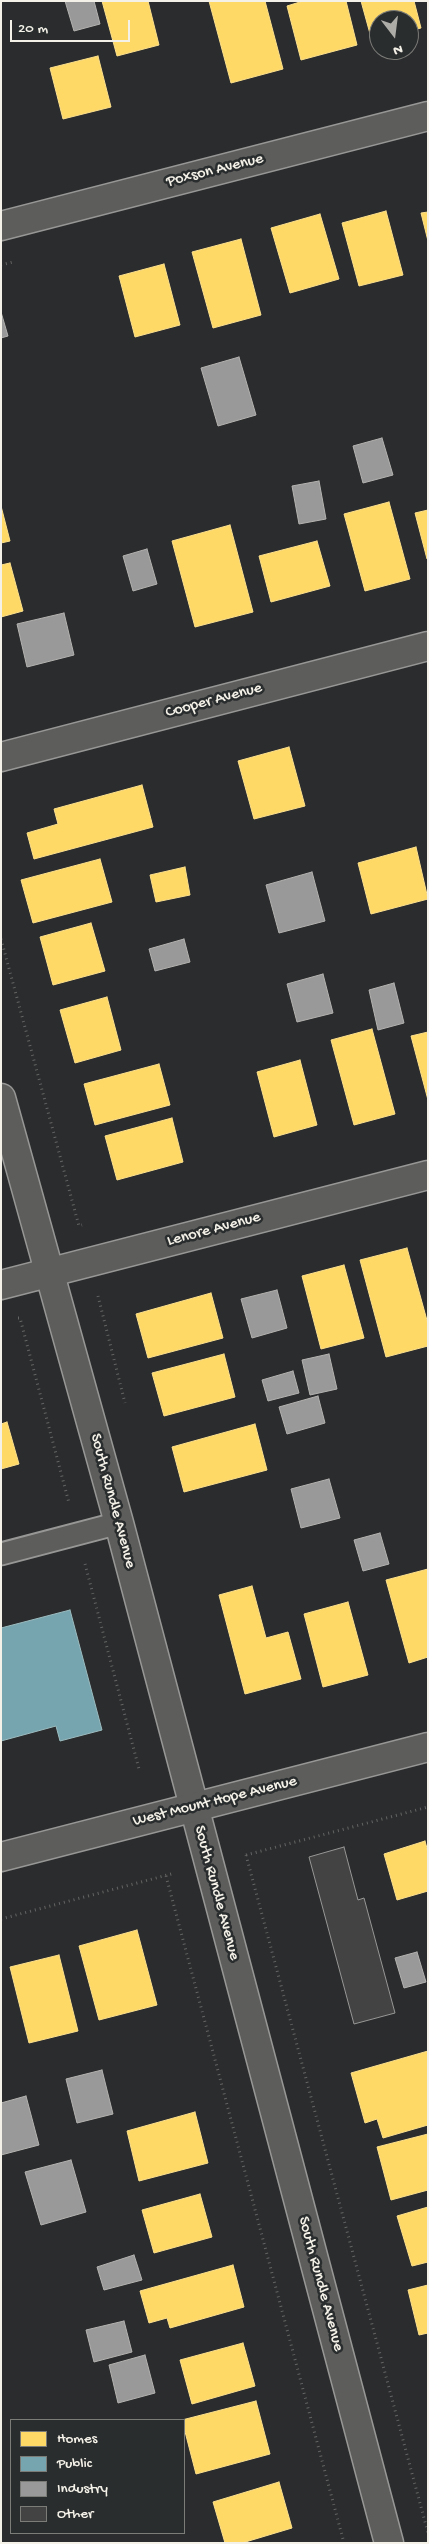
<!DOCTYPE html>
<html>
<head>
<meta charset="utf-8">
<style>
  body { margin:0 }
  #map { position:relative; width:429px; height:2544px; overflow:hidden; background:#2b2c2d; font-family:"Gochi Hand",sans-serif }
  canvas { display:block }
  .frame { position:absolute; inset:0; border:2px solid #f4f1e8; pointer-events:none }
  .legend { position:absolute; left:10px; top:2419px; width:175px; height:115px; box-sizing:border-box; background:#2a2d2e; border:1px solid #7b7b78; margin:0; padding:6px 9px; list-style:none; font-size:15px; color:#f4f1e8 }
  .legend li { display:flex; align-items:center; gap:10px; height:25px }
  .legend b { width:25px; border:1px solid #7b7b78 }
  .north { position:absolute; left:369px; top:10px; width:50px; height:50px; box-sizing:border-box; background:#2a2d2e; border:1px solid #7b7b78; border-radius:50%; rotate:165deg; font-size:14px; font-weight:700; line-height:20px; text-align:center; color:#f4f1e8 }
  .north::after { content:''; display:block; margin:auto; width:18px; height:22px; background:#aeaca7; clip-path:polygon(50% 0,100% 100%,50% 72%,0 100%) }
  .scale { position:absolute; left:10px; top:20px; width:120px; height:22px; box-sizing:border-box; border:2px solid #f4f1e8; border-top:0; padding-left:6px; font-size:15px; line-height:18px; white-space:nowrap; color:#f4f1e8; -webkit-text-stroke:4px #2a2d2e; paint-order:stroke }
</style>
</head>
<body>
<div id="map">
<canvas width="429" height="2544"></canvas>
<div class="frame"></div>
<ul class="legend">
<li><b style="height:14px;background:#ffd966"></b>Homes</li>
<li><b style="height:14px;background:#76a5af"></b>Public</li>
<li><b style="height:14px;background:#999"></b>Industry</li>
<li><b style="height:14px;background:#434344"></b>Other</li>
</ul>
<div class="north">N</div>
<div class="scale">20 m</div>
</div>
<script>
const ctx = document.querySelector('canvas').getContext('2d');
ctx.lineJoin = 'round';
function fillPath(path, color) { ctx.fillStyle = color; ctx.fill(path, 'evenodd'); }
const shape = rows => new Path2D(rows.map(r => 'M' + r).join(''));
function stroke(path, color, width, dash) { ctx.strokeStyle = color; ctx.lineWidth = width; ctx.lineCap = dash ? 'butt' : 'round'; ctx.setLineDash(dash || []); ctx.stroke(path); }
function label(font, color, halo, rows, align = 'center') {
  ctx.font = font + ' "Gochi Hand",sans-serif'; ctx.lineWidth = 5; ctx.setLineDash([]); ctx.textBaseline = 'middle'; ctx.strokeStyle = halo; ctx.fillStyle = color; for (const [text, x, y, turn = 0] of rows) {
    ctx.save(); ctx.translate(x, y); ctx.rotate((+turn || 0) * Math.PI / 180); ctx.textAlign = isNaN(turn) ? turn : align; if (halo) ctx.strokeText(text, 0, 0); ctx.fillText(text, 0, 0); ctx.restore();
  }
}
const homes = shape([
  [102,1,148,1,159,45,117,56,102,1],
  [209,1,265,1,283,69,231,83,209,1],
  [303,1,346,1,357,45,301,60,287,6,303,1],
  [361,1,414,1,421,28,409,31,409,20,379,20,379,39,372,41,361,1],
  [98,56,111,107,63,119,50,68,98,56],
  [386,211,403,275,359,286,342,223,386,211],
  [428,212,428,241,421,213,428,212],
  [320,214,339,279,290,293,271,228,320,214],
  [241,239,261,315,213,328,192,252,241,239],
  [164,264,180,325,135,337,119,276,164,264],
  [389,502,410,579,365,591,344,514,389,502],
  [1,506,10,541,1,543,1,506],
  [428,510,428,559,427,559,415,513,428,510],
  [230,525,253,612,195,627,172,541,230,525],
  [317,541,330,586,271,602,259,556,317,541],
  [10,563,23,611,1,617,1,565,10,563],
  [289,747,305,806,254,819,238,761,289,747],
  [142,785,153,827,34,859,27,833,58,824,54,809,142,785],
  [416,847,428,899,371,914,358,863,416,847],
  [100,859,112,902,33,923,21,880,100,859],
  [185,867,190,895,156,902,150,875,185,867],
  [91,923,105,971,53,985,40,937,91,923],
  [107,997,121,1050,75,1063,60,1010,107,997],
  [372,1029,395,1114,354,1125,331,1040,372,1029],
  [428,1032,428,1100,411,1036,428,1032],
  [300,1060,317,1125,274,1137,257,1072,300,1060],
  [159,1064,170,1105,95,1125,84,1084,159,1064],
  [172,1118,183,1162,117,1180,105,1136,172,1118],
  [407,1248,428,1324,428,1346,386,1357,360,1260,407,1248],
  [344,1265,364,1338,321,1349,302,1276,344,1265],
  [211,1293,223,1338,148,1358,136,1314,211,1293],
  [224,1354,235,1397,164,1416,152,1373,224,1354],
  [7,1422,19,1464,1,1469,1,1424,7,1422],
  [255,1424,267,1470,184,1492,172,1447,255,1424],
  [428,1569,428,1657,409,1663,386,1580,428,1569],
  [252,1586,266,1638,288,1632,301,1679,245,1694,219,1595,252,1586],
  [348,1602,368,1675,323,1687,304,1614,348,1602],
  [425,1841,428,1852,428,1891,397,1900,384,1854,425,1841],
  [137,1930,157,2005,99,2020,79,1946,137,1930],
  [59,1955,78,2031,29,2043,10,1967,59,1955],
  [428,2051,428,2125,383,2138,377,2119,365,2123,351,2073,428,2051],
  [195,2112,208,2163,139,2181,127,2131,195,2112],
  [428,2134,428,2190,391,2200,377,2147,428,2134],
  [200,2194,212,2237,154,2253,142,2210,200,2194],
  [428,2207,428,2262,412,2266,397,2216,428,2207],
  [233,2265,244,2307,170,2328,167,2318,149,2323,140,2291,233,2265],
  [428,2285,428,2333,419,2335,408,2290,428,2285],
  [243,2343,255,2386,192,2404,180,2360,243,2343],
  [256,2401,270,2454,196,2474,182,2420,256,2401],
  [279,2482,292,2528,242,2543,225,2543,213,2502,279,2482]
]);
fillPath(homes, '#ffd966');
stroke(homes, '#fce08d', 1);
const public = shape([
  [70,1610,102,1730,60,1741,56,1726,1,1741,1,1628,70,1610]
]);
fillPath(public, '#76a5af');
stroke(public, '#9cbcc0', 1);
const industry = shape([
  [65,1,94,1,100,24,74,31,65,1],
  [1,312,8,336,1,338,1,312],
  [239,357,256,415,218,426,201,368,239,357],
  [382,438,393,475,363,483,353,446,382,438],
  [319,481,326,519,299,524,292,486,319,481],
  [147,549,157,584,133,591,123,556,147,549],
  [64,613,74,655,27,667,17,624,64,613],
  [312,872,325,921,279,933,266,885,312,872],
  [184,939,190,962,155,971,149,949,184,939],
  [323,974,333,1013,297,1022,287,984,323,974],
  [394,983,404,1023,378,1030,369,990,394,983],
  [277,1290,287,1328,252,1338,241,1299,277,1290],
  [329,1354,337,1389,310,1395,302,1360,329,1354],
  [293,1371,299,1393,268,1401,262,1380,293,1371],
  [318,1396,325,1423,287,1434,279,1407,318,1396],
  [329,1479,340,1518,301,1528,291,1489,329,1479],
  [380,1533,389,1564,363,1571,354,1540,380,1533],
  [417,1952,426,1982,404,1988,395,1958,417,1952],
  [102,2070,113,2114,77,2123,66,2079,102,2070],
  [26,2096,39,2145,1,2155,1,2103,26,2096],
  [71,2160,86,2212,41,2225,25,2172,71,2160],
  [134,2255,142,2280,104,2290,97,2267,134,2255],
  [124,2321,132,2352,94,2362,86,2330,124,2321],
  [145,2355,155,2393,118,2403,109,2365,145,2355]
]);
fillPath(industry, '#999');
stroke(industry, '#b4b3b1', 1);
const building = shape([
  [344,1847,358,1900,364,1898,395,2013,354,2024,309,1857,344,1847]
]);
fillPath(building, '#434344');
stroke(building, '#979796', 1);
const service = shape([
  [1,1554,119,1523]
]);
const minor = shape([
  [1,226,428,116],
  [1,757,428,646],
  [1,1098,119,1523,389,2543],
  [1,1285,428,1175]
]);
const tertiary = shape([
  [1,1857,428,1747]
]);
stroke(service, '#979796', 25);
stroke(minor, '#979796', 31);
stroke(tertiary, '#979796', 31);
stroke(shape([
  [1,265,13,262],
  [1,939,79,1226,82,1225],
  [98,1296,125,1403],
  [18,1318,20,1318,69,1503],
  [85,1564,139,1769],
  [246,1855,428,2533],
  [246,1855,428,1807],
  [166,1876,344,2543],
  [1,1919,175,1873]
]), '#646464', 3, [1, 4]);
stroke(service, '#5d5d5c', 21);
stroke(minor, '#5d5d5c', 28);
stroke(tertiary, '#5d5d5c', 28);
label('16px', '#f4f1e8', '#2a2d2e', [
  ["Poxson Avenue",215,171,-14],
  ["Cooper Avenue",214,701,-15],
  ["Lenore Avenue",214,1230,-15],
  ["South Rundle Avenue",112,1501,75],
  ["West Mount Hope Avenue",215,1802,-14],
  ["South Rundle Avenue",216,1893,75],
  ["South Rundle Avenue",320,2284,75]
]);
</script>
</body>
</html>
